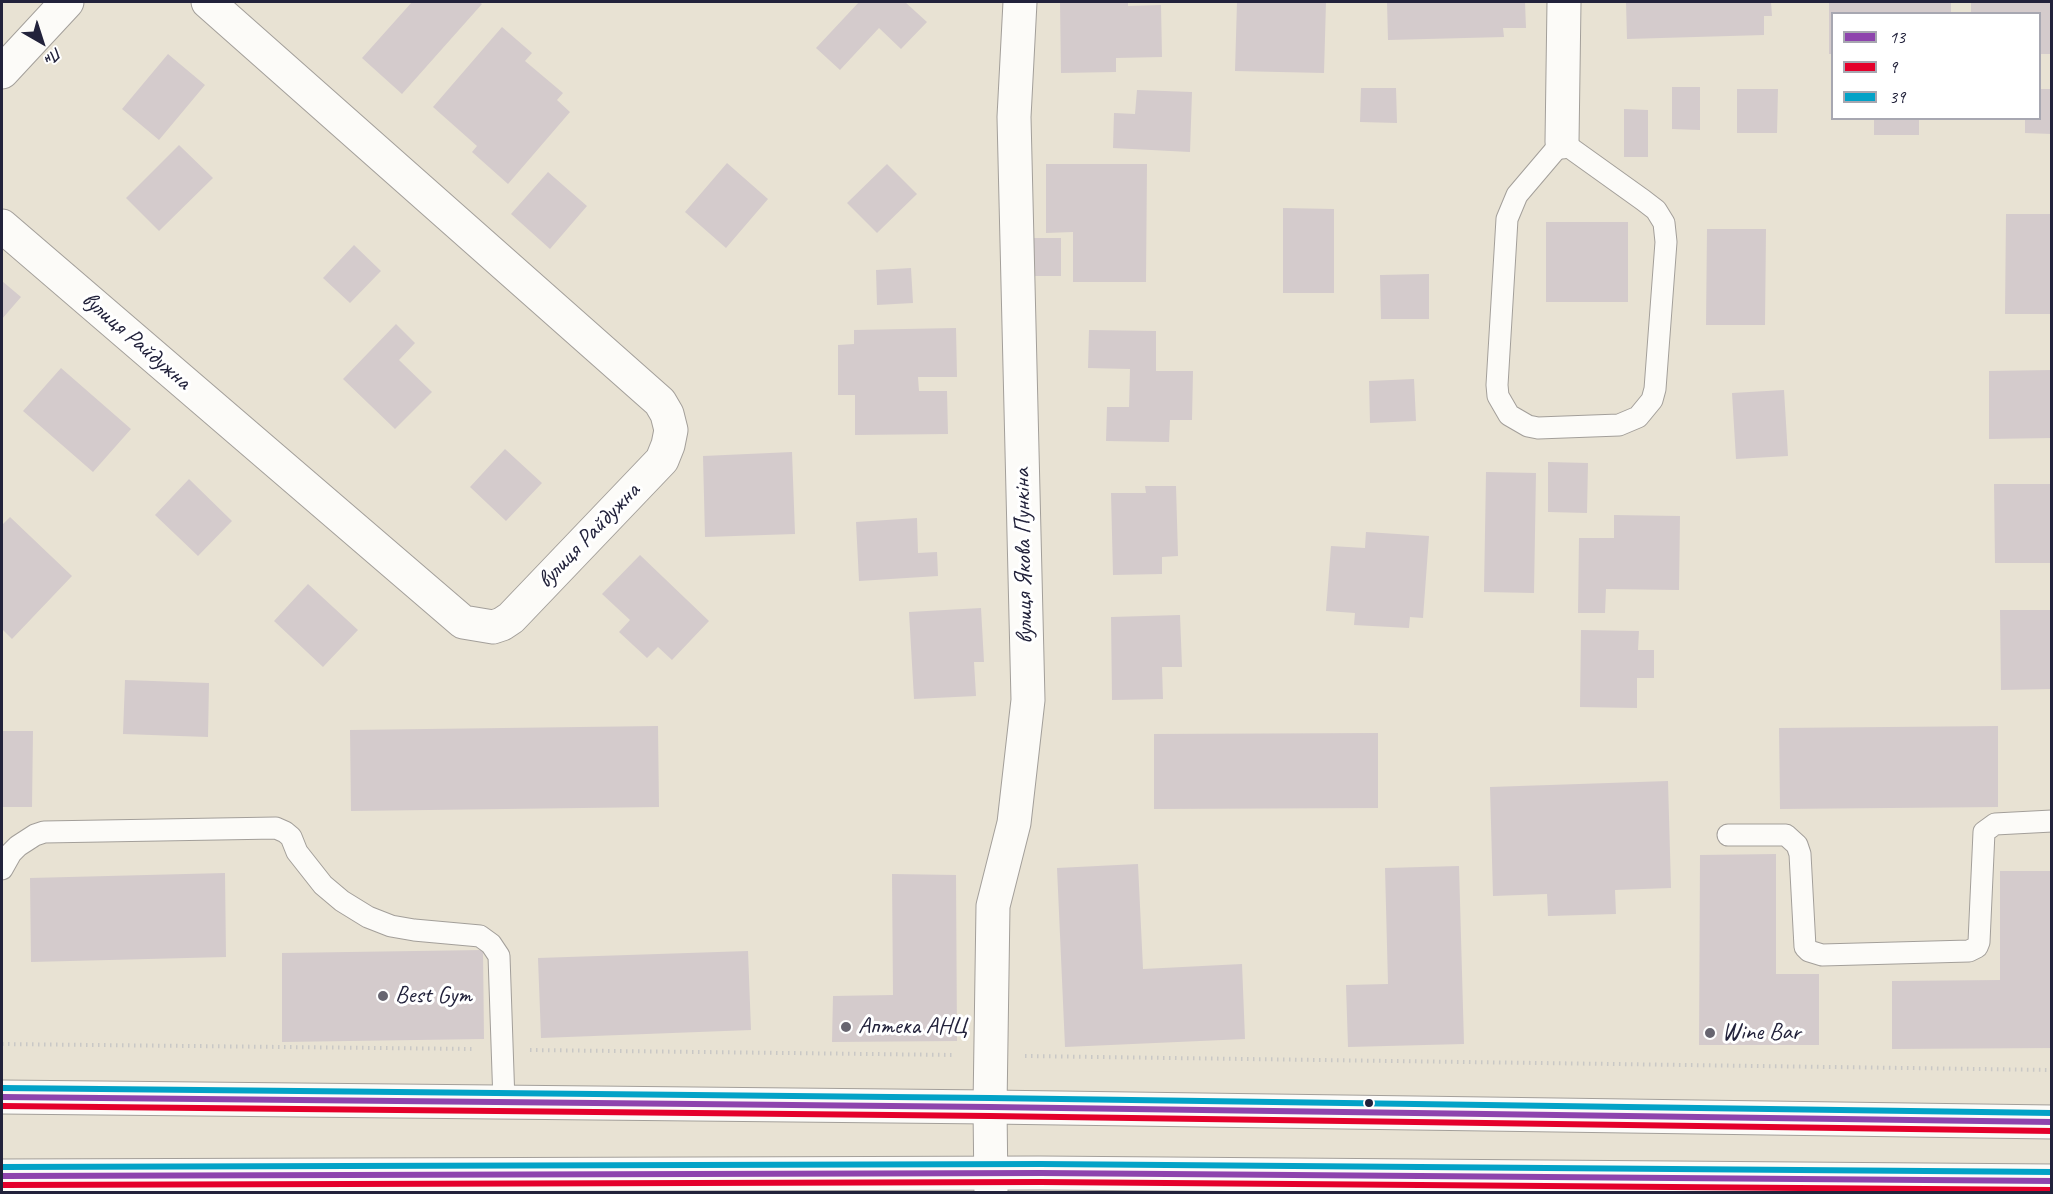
<!DOCTYPE html>
<html>
<head>
<meta charset="utf-8">
<style>
  body { margin:0 }
  #map { position:relative; width:2053px; height:1194px; overflow:hidden; background:#e8e2d3; font-family:Caveat,sans-serif }
  canvas { display:block }
  .frame { position:absolute; inset:0; border:3px solid #22223b; pointer-events:none }
  .legend { position:absolute; left:1831px; top:12px; width:210px; height:108px; box-sizing:border-box; background:#fff; border:2px solid #a7a7b1; margin:0; padding:8px 10px; list-style:none; font-size:18px; color:#22223b }
  .legend li { display:flex; align-items:center; gap:12px; height:30px }
  .legend b { width:30px; border:2px solid #a7a7b1 }
  .north { position:absolute; left:12px; top:12px; width:60px; height:60px; -webkit-text-stroke:4px #fff; paint-order:stroke; rotate:141deg; font-size:16px; font-weight:700; line-height:24px; text-align:center; color:#22223b }
  .north::after { content:''; display:block; margin:auto; width:21px; height:27px; background:#22223b; clip-path:polygon(50% 0,100% 100%,50% 72%,0 100%) }
</style>
</head>
<body>
<div id="map">
<canvas width="2053" height="1194"></canvas>
<div class="frame"></div>
<ul class="legend">
<li><b style="height:8px;background:#8e44ad"></b>13</li>
<li><b style="height:8px;background:#e4002b"></b>9</li>
<li><b style="height:8px;background:#02a2c7"></b>39</li>
</ul>
<div class="north">Пн</div>
</div>
<script>
const ctx = document.querySelector('canvas').getContext('2d');
ctx.lineJoin = 'round';
function fillPath(path, color) { ctx.fillStyle = color; ctx.fill(path, 'evenodd'); }
const shape = rows => new Path2D(rows.map(r => 'M' + r).join(''));
function stroke(path, color, width, dash) { ctx.strokeStyle = color; ctx.lineWidth = width; ctx.lineCap = dash ? 'butt' : 'round'; ctx.setLineDash(dash || []); ctx.stroke(path); }
function label(font, color, halo, rows, align = 'center') {
  ctx.font = font + ' Caveat,sans-serif'; ctx.lineWidth = 6; ctx.setLineDash([]); ctx.textBaseline = 'middle'; ctx.strokeStyle = halo; ctx.fillStyle = color; for (const [text, x, y, turn = 0] of rows) {
    ctx.save(); ctx.translate(x, y); ctx.rotate((+turn || 0) * Math.PI / 180); ctx.textAlign = isNaN(turn) ? turn : align; if (halo) ctx.strokeText(text, 0, 0); ctx.fillText(text, 0, 0); ctx.restore();
  }
}
fillPath(shape([
  [412,2,479,2,482,4,402,94,362,58],
  [859,2,905,2,927,22,901,49,879,28,840,70,816,48],
  [1060,2,1128,2,1128,6,1161,5,1162,57,1116,58,1116,72,1061,73],
  [1237,2,1326,2,1324,73,1235,71],
  [1387,2,1525,2,1526,28,1503,28,1504,37,1388,40],
  [1626,2,1771,2,1772,16,1764,16,1764,35,1627,39],
  [1829,2,1951,2,1951,14,1832,14,1832,54,1829,54],
  [1971,2,2052,2,2052,54,2040,54,2040,14,1971,14],
  [502,27,532,53,525,61,563,93,557,100,570,112,508,184,472,152,477,146,433,107],
  [168,54,205,85,159,140,122,109],
  [1672,87,1700,87,1700,130,1672,129],
  [1361,88,1396,88,1397,123,1360,122],
  [1737,89,1778,89,1777,133,1737,133],
  [2040,89,2052,89,2052,134,2025,133,2025,118,2040,118],
  [1137,90,1192,92,1190,152,1113,148,1114,113,1135,114],
  [1624,109,1648,110,1648,157,1624,157],
  [1874,118,1919,118,1919,135,1874,135],
  [179,145,213,178,159,231,126,198],
  [727,163,768,199,726,248,685,212],
  [887,164,917,194,877,233,847,203],
  [1046,164,1147,164,1146,282,1073,282,1073,232,1046,233],
  [548,172,587,206,550,249,511,214],
  [1283,208,1334,209,1334,293,1283,293],
  [2006,214,2052,214,2052,314,2005,314],
  [1546,222,1628,222,1628,302,1546,302],
  [1707,229,1766,229,1765,325,1706,325],
  [1034,238,1061,238,1061,276,1034,276],
  [354,245,381,271,350,303,323,278],
  [911,268,913,303,877,305,876,270],
  [1429,274,1429,319,1381,319,1380,275],
  [2,281,21,297,2,319],
  [396,324,415,343,399,360,432,392,395,429,343,379],
  [956,328,957,377,918,377,919,391,947,391,948,434,855,435,855,395,838,395,838,345,854,344,854,330],
  [1089,330,1156,331,1156,371,1193,371,1192,420,1170,420,1169,442,1106,441,1107,407,1129,407,1130,369,1088,368],
  [61,368,131,429,93,472,23,411],
  [2052,370,2052,438,1989,439,1989,371],
  [1414,379,1416,421,1370,423,1369,381],
  [1784,390,1788,456,1736,459,1732,393],
  [505,449,542,483,506,521,470,487],
  [792,452,795,534,705,537,703,456],
  [1548,462,1588,463,1587,513,1548,512],
  [1486,472,1536,473,1534,593,1484,592],
  [189,479,232,521,198,556,155,515],
  [1994,484,2052,484,2052,563,1995,563],
  [1145,486,1176,486,1178,556,1162,557,1162,574,1113,575,1111,493,1146,493],
  [1614,515,1680,516,1679,590,1606,589,1605,613,1578,613,1579,538,1614,538],
  [10,517,72,576,12,639,2,629,2,525],
  [917,518,918,553,937,552,938,576,859,581,856,522],
  [1366,532,1429,536,1423,618,1410,617,1409,628,1354,625,1355,613,1326,611,1331,546,1365,548],
  [640,555,709,621,672,660,658,647,647,658,619,632,630,620,602,594],
  [308,584,358,630,323,667,274,621],
  [981,608,984,662,974,662,976,696,914,699,909,612],
  [2000,610,2052,610,2052,689,2001,690],
  [1180,615,1182,667,1162,667,1163,699,1112,700,1111,617],
  [1581,630,1639,631,1638,650,1654,650,1654,678,1637,678,1637,708,1580,707],
  [125,680,209,683,208,737,123,734],
  [658,726,659,807,351,811,350,730],
  [1998,726,1998,807,1780,809,1779,728],
  [2,731,33,731,32,807,2,807],
  [1378,733,1378,808,1154,809,1154,734],
  [1668,781,1671,888,1615,890,1616,914,1548,916,1547,894,1493,896,1490,787],
  [1776,854,1776,974,1819,974,1819,1045,1699,1045,1700,855],
  [1138,864,1143,969,1242,964,1245,1039,1065,1047,1057,868],
  [1459,866,1464,1044,1348,1047,1346,985,1388,984,1385,868],
  [2000,871,2052,871,2052,1048,1892,1049,1892,981,2000,980],
  [225,873,226,957,31,962,30,878],
  [892,874,956,875,957,1041,832,1042,833,996,893,995],
  [483,950,484,1039,282,1042,282,953],
  [748,951,751,1030,541,1038,538,958]
]), '#d4cbcc');
const service = shape([
  [1562,142,1643,200,1656,210,1664,223,1666,242,1655,389,1652,400,1638,417,1619,425,1538,428,1528,426,1509,415,1498,396,1497,385,1507,219,1517,195,1562,142],
  [1728,835,1786,835,1797,845,1800,854,1805,947,1809,951,1822,955,1969,951,1977,947,1979,942,1984,832,1995,824,2052,821],
  [2,869,11,853,18,846,35,835,44,832,276,828,285,832,291,837,297,852,323,885,342,901,368,917,391,926,414,930,480,936,491,944,499,956,504,1102]
]);
const minor = shape([
  [2,72,67,2],
  [1562,142,1564,2],
  [2,226,463,622,493,627,502,624,511,618,662,460,668,445,671,430,667,414,660,402,208,2],
  [991,1192,990,1107,993,906,1014,823,1028,700,1014,117,1020,2]
]);
const secondary = shape([
  [2,1097,990,1107,2052,1122],
  [2,1176,1040,1173,2052,1181]
]);
stroke(service, '#a39f9a', 23);
stroke(minor, '#a39f9a', 35);
stroke(secondary, '#a39f9a', 35);
stroke(shape([
  [2,1044,472,1049],
  [530,1050,955,1055],
  [1025,1056,2052,1070]
]), '#c9c8c6', 4, [1.5, 4.5]);
stroke(service, '#fcfbf8', 21);
stroke(minor, '#fcfbf8', 33);
stroke(secondary, '#fcfbf8', 33);
stroke(shape([
  [2,1097,990,1107,2052,1122],
  [2,1176,1040,1173,2052,1181]
]), '#8e44ad', 6);
stroke(shape([
  [2,1106,990,1116,2052,1131],
  [2,1185,1040,1182,2052,1190]
]), '#e4002b', 6);
stroke(shape([
  [2,1088,990,1098,2052,1113],
  [2,1167,1040,1164,2052,1172]
]), '#02a2c7', 6);
for (const [x, y, r, color] of [
  [383,996,6,"#676570"],
  [846,1027,6,"#676570"],
  [1710,1033,6,"#676570"],
  [1369,1103,5,"#22223b"]
]) { const dot = new Path2D(); dot.arc(x, y, r, 0, 2 * Math.PI); ctx.fillStyle = color; ctx.fill(dot); stroke(dot, '#fff', 2); }
label('24px', '#22223b', '#fff', [
  ["вулиця Райдужна",136,341,41],
  ["вулиця Райдужна",589,536,-46],
  ["вулиця Якова Пункіна",1024,556,-91]
]);
label('24px', '#22223b', '#fff', [
  ["Best Gym",395,996],
  ["Аптека АНЦ",858,1027],
  ["Wine Bar",1722,1033]
], 'left');
</script>
</body>
</html>
